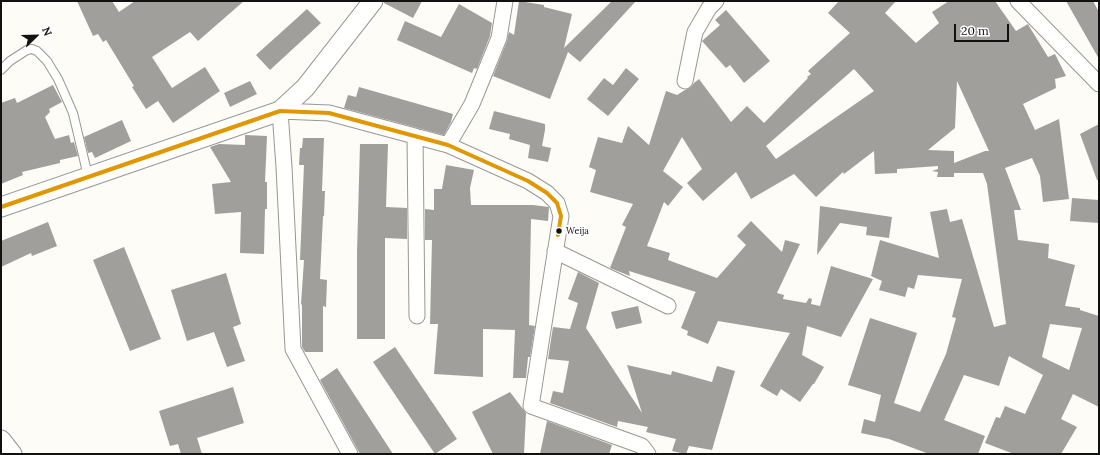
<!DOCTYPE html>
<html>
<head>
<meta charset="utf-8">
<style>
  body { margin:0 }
  #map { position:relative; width:1100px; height:455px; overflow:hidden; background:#fdfcf7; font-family:Lora,serif }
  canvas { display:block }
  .frame { position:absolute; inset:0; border:2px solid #111; pointer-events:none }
  .north { position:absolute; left:16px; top:16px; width:40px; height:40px; -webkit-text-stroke:3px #fff; paint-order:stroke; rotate:67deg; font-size:11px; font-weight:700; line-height:16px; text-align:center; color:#111 }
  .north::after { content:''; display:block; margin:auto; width:14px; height:18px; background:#111; clip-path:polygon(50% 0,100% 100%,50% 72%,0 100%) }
  .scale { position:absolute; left:954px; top:24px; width:55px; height:18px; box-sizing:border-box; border:2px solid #111; border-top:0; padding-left:5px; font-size:12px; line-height:14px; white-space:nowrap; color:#111; -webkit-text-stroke:3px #fff; paint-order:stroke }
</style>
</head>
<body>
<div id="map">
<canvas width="1100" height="455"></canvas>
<div class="frame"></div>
<div class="north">N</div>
<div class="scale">20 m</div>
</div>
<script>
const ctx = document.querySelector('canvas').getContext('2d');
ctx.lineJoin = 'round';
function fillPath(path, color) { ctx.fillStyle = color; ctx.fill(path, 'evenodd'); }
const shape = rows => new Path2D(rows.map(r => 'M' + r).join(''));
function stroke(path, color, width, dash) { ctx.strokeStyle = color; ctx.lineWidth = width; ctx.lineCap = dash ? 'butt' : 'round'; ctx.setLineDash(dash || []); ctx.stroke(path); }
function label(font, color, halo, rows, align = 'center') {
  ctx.font = font + ' Lora,serif'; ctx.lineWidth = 4; ctx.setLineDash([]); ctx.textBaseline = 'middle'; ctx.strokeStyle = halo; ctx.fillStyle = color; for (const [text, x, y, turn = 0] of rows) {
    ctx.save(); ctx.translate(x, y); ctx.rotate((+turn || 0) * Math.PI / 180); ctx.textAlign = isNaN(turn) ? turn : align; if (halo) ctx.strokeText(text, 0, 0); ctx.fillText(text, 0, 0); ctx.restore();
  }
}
fillPath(shape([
  [77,1,112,1,119,12,135,1,244,1,198,41,190,32,152,57,172,88,205,67,220,91,173,123,158,101,146,109,132,87,134,86,106,40,103,42,98,34,93,36],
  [384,1,422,1,413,18,384,3],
  [519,1,544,5,544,7,572,14,564,48,612,1,636,1,580,62,568,52,550,99,493,76,507,41,509,32,514,35],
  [839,1,896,1,885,13,916,43,939,23,932,12,949,1,995,1,1016,31,1028,24,1029,26,1048,57,1055,54,1066,76,1055,79,1056,88,1023,104,1035,130,1059,119,1069,199,1043,202,1040,176,1032,158,1005,168,1021,210,1014,210,1018,240,1049,244,1048,258,1075,265,1065,306,1080,308,1080,310,1099,316,1099,407,1073,394,1061,419,1077,427,1061,454,1014,454,985,443,996,417,1000,418,1005,406,1025,414,1043,375,1009,356,999,386,964,375,944,420,985,436,978,454,929,454,889,439,861,433,864,419,875,422,881,395,848,385,870,318,917,333,894,403,920,412,946,354,956,318,952,317,962,279,918,275,914,289,908,287,905,297,879,290,882,281,871,276,880,240,939,258,930,212,947,209,950,222,962,219,994,327,1006,324,987,184,983,173,954,173,954,177,937,177,938,172,932,171,938,169,938,166,897,169,897,173,875,174,874,151,844,174,843,172,816,197,794,174,751,199,736,172,703,201,687,183,702,169,682,137,663,171,683,187,668,206,664,202,647,246,670,253,668,260,717,278,746,245,737,236,751,221,782,252,785,240,800,244,777,293,784,295,783,299,806,303,809,298,812,299,811,304,820,306,831,266,873,279,841,337,807,326,802,355,824,367,814,384,813,384,800,402,781,389,777,396,760,386,790,333,718,321,708,344,687,335,688,331,681,328,695,293,696,292,629,271,630,276,610,268,626,227,622,225,633,204,590,192,596,170,589,167,598,137,622,143,628,126,649,145,666,91,677,95,685,90,691,87,694,83,699,79,731,122,747,106,764,123,808,78,807,77,811,74,808,71,850,33,828,13],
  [854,69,874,91,776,159,766,146],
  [957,81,989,151,985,151,954,163,954,151,928,150,955,128],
  [1050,324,1082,328,1069,370,1042,357],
  [1066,1,1093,1,1099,12,1099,59],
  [459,4,492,23,490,36,477,69,474,68,472,73,397,40,405,21,441,37],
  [307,9,321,23,270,70,256,55],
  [726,10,770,61,744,83,730,65,726,68,702,41,720,25,715,20],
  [626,68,639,79,608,116,587,99,604,78,613,85],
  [250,81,257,94,230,107,224,93],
  [53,85,62,102,49,109,50,112,45,117,55,139,69,135,71,143,74,142,78,156,60,160,60,163,22,172,23,175,1,184,1,103,15,98,17,103],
  [359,87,453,114,451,122,444,135,344,108,348,95,356,97],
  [494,111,545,124,545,130,542,146,551,148,548,162,528,158,530,145,509,139,510,134,489,129],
  [122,120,131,141,95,158,92,152,88,153,84,137],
  [1099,124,1099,180,1097,180,1080,134],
  [245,135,267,136,265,182,267,182,267,209,265,209,264,254,240,253,241,212,215,214,212,184,231,182,210,147,219,144,245,145],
  [303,138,324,138,322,191,325,191,324,216,323,216,320,279,327,280,326,307,323,306,323,352,305,352,302,347,302,305,301,304,304,260,300,260,304,165,299,165,300,148,302,148],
  [360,144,388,144,386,207,407,208,407,239,385,238,385,339,357,339,357,252],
  [446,165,474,170,470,188,471,205,533,205,549,207,548,221,531,219,529,325,535,326,530,357,528,357,526,378,513,378,515,330,483,329,483,377,434,374,438,324,430,324,432,240,425,240,425,209,434,210,434,189,442,189],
  [1072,198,1099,200,1099,223,1070,221],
  [820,206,892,217,889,238,866,235,867,227,840,223,817,255],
  [48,222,57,246,32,256,31,253,1,267,1,241],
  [124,247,161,339,130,351,93,260],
  [578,272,599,283,586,328,642,413,627,365,671,375,672,371,712,382,717,366,735,371,712,450,689,446,686,454,672,451,676,439,646,432,648,427,618,421,617,427,550,403,553,391,563,393,569,361,548,359,553,327,570,329,578,303,568,299],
  [226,273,241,324,233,327,245,361,227,367,214,332,187,341,171,290],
  [638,306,642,323,616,329,611,312],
  [395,347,457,439,435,454,373,362],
  [337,368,393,454,360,454,320,380],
  [233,387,244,423,197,438,202,454,181,454,178,444,170,446,159,411],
  [510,392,526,413,524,454,493,454,472,412],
  [547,421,612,445,609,454,540,454]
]), '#a19f9c');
const service = shape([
  [1,70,10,61,27,50,32,49,37,51,47,61,58,79,73,113,88,176]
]);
const minor = shape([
  [1018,1,1099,84],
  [685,81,695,32,709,8,716,1],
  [415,136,417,316],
  [448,145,472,104,499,38,505,1],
  [555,251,668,306],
  [350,454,293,349,284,167,280,111,329,113,448,145,528,181,547,193,557,203,561,216,531,406,642,446,648,454]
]);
const tertiary = shape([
  [1,207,280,111,305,88,373,1],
  [1,440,12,454]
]);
stroke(service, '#979795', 10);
stroke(minor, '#979795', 17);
stroke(tertiary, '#979795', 21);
stroke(service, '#fffffe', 8);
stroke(minor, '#fffffe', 15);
stroke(tertiary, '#fffffe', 19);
stroke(shape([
  [1,207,280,111,329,113,448,145,528,181,547,193,557,203,561,216,558,235]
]), '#e09702', 4);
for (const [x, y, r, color] of [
  [559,231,3.5,"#111"]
]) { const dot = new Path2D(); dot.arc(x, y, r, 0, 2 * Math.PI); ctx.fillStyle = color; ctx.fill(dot); stroke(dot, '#fff', 1.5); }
label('9px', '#111', '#fff', [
  ["Weija",566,231]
], 'left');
</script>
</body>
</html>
